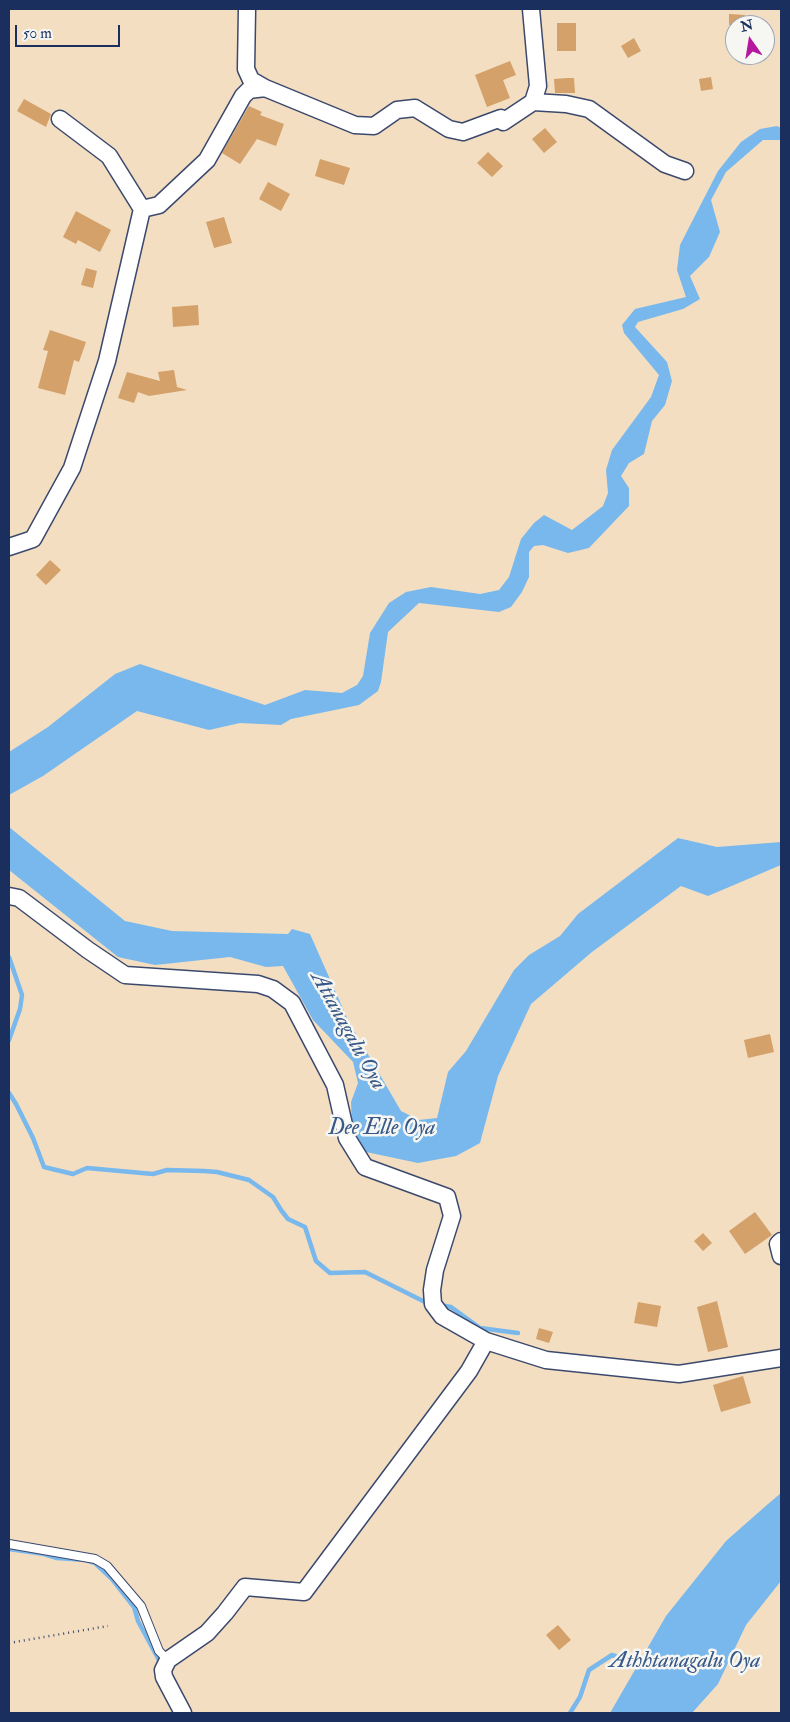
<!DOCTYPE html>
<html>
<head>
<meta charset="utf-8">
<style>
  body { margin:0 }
  #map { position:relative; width:790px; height:1722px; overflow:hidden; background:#f3dec2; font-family:"IM FELL Double Pica",serif }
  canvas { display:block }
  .frame { position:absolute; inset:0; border:10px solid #1b2f5e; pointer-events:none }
  .north { position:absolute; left:725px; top:15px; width:50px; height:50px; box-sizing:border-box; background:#f6f6f2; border:1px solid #9ea6b7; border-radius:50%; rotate:347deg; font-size:14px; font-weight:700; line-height:20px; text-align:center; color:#1b2f5e }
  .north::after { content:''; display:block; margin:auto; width:18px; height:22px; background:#b5179e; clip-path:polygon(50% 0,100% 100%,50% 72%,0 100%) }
  .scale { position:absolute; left:15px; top:25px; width:105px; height:22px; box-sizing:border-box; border:2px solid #1b2f5e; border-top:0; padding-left:6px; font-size:15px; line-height:18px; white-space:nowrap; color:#1b2f5e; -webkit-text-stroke:4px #f6f6f2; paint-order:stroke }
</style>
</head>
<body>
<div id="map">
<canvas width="790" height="1722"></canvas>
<div class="frame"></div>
<div class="north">N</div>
<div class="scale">50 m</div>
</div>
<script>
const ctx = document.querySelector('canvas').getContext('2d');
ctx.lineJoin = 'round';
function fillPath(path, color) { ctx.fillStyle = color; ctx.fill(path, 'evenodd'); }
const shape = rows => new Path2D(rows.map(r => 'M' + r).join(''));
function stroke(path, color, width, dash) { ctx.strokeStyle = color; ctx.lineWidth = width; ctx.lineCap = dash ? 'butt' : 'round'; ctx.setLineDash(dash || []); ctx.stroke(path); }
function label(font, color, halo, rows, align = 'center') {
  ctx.font = font + ' "IM FELL Double Pica",serif'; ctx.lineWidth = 5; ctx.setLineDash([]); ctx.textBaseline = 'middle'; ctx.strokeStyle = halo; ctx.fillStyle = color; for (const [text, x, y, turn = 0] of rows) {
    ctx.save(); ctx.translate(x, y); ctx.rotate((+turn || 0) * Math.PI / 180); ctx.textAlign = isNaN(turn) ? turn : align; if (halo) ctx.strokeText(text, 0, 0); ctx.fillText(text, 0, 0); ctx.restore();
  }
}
fillPath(shape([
  [777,126,781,128,781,140,763,140,726,172,711,200,720,232,709,257,690,276,700,299,683,309,638,322,635,327,667,362,672,381,665,405,652,421,644,454,629,463,621,476,629,488,629,506,589,548,568,553,543,545,534,546,529,552,529,577,522,592,511,607,499,612,419,603,388,632,381,682,378,691,359,705,291,719,281,725,240,723,209,730,137,711,43,776,9,795,9,752,48,727,115,674,140,664,265,705,305,690,342,693,357,685,363,676,370,633,389,603,406,592,431,587,480,594,499,590,509,577,521,539,534,523,544,515,572,530,603,506,608,493,606,470,612,450,651,397,659,375,624,333,622,325,635,309,686,297,677,270,680,245,718,171,741,142,760,129],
  [9,827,125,921,172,931,288,934,292,929,310,934,348,1020,401,1111,419,1120,437,1118,448,1072,466,1051,514,970,529,955,560,936,578,914,678,838,717,847,781,842,781,865,708,896,681,886,592,952,531,1004,498,1076,480,1143,456,1156,418,1163,366,1152,352,1127,351,1102,358,1083,353,1062,313,1020,283,966,266,967,230,957,155,965,118,957,9,870],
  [781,1493,781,1581,746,1625,718,1684,692,1713,610,1713,666,1616,726,1541,768,1504]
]), '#78b8ec');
stroke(shape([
  [9,957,22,995,20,1009,9,1040],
  [9,1093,16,1104,33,1138,44,1167,73,1174,87,1168,153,1174,167,1170,204,1171,217,1172,249,1180,273,1197,281,1210,288,1219,305,1227,316,1261,330,1273,365,1272,429,1304],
  [439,1305,451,1307,480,1328,518,1333],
  [9,1549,44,1554,57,1558,86,1560,95,1563,112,1579,134,1607,138,1621,161,1664],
  [570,1713,580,1697,589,1670,612,1655,639,1664]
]), '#78b8ec', 4.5);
fillPath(shape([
  [729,14,745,15,744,25,729,25],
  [557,23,576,23,576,51,557,51],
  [634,38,641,51,628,58,621,46],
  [510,61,516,75,503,80,510,98,487,107,475,75],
  [711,77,713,89,701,91,699,79],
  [567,78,574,78,575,93,555,93,554,79],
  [24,99,51,114,46,127,17,111],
  [249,106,262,112,260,115,284,124,276,146,257,139,240,164,222,153],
  [545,128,557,142,544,153,532,139],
  [488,152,503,166,492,177,477,163],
  [320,159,350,168,344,185,315,176],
  [268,182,290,194,281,211,259,199],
  [76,211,111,230,100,252,78,240,76,244,63,237],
  [224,217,232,243,214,248,206,222],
  [86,268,97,271,93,288,81,285],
  [198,305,199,325,173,327,172,307],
  [50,330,86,342,79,362,74,360,65,395,38,388,48,351,43,350],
  [174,370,177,387,187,390,149,396,138,392,134,403,118,398,127,372,160,381,158,372],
  [50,560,61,570,46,585,36,575],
  [770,1034,774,1052,748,1058,744,1040],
  [755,1212,772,1235,745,1254,729,1231],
  [703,1233,712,1243,703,1251,694,1241],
  [717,1301,728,1347,708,1352,697,1307],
  [638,1302,661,1306,657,1327,634,1323],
  [539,1328,553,1332,549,1343,536,1339],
  [743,1376,751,1403,721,1412,713,1385],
  [558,1625,571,1640,559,1650,546,1635]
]), '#d3a169');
const lane = shape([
  [9,1544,95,1559,107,1566,141,1606,159,1651,168,1660]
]);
const street = shape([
  [265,88,355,125,374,126,397,110,415,108,449,129,463,132,501,118,503,122,533,102,538,86,531,9],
  [533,102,566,104,589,109,665,164,685,171],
  [60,119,109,156,142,209],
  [9,547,33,539,72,468,107,361,142,209,159,205,207,160,243,96,249,90,265,88,251,80,246,69,247,9],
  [9,896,19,898,88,950,125,975,258,984,273,989,292,1003,335,1085,347,1138,365,1167,447,1197,452,1216,435,1270,432,1290,433,1304,442,1316,486,1341,546,1360,679,1374,781,1358],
  [781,1241,778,1244,781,1256],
  [183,1713,164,1677,163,1670,168,1660,207,1633,225,1613,245,1587,304,1592,469,1371,486,1341]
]);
stroke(lane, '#3b496d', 10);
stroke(street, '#3b496d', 19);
stroke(shape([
  [9,1643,108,1626]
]), '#3b496d', 2.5, [1, 4]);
stroke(lane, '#fff', 8);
stroke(street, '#fff', 16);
label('italic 22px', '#375889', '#f6f6f2', [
  ["Attanagalu Oya",347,1031,61],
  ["Dee Elle Oya",382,1129],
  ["Athhtanagalu Oya",685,1662]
]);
</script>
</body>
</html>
